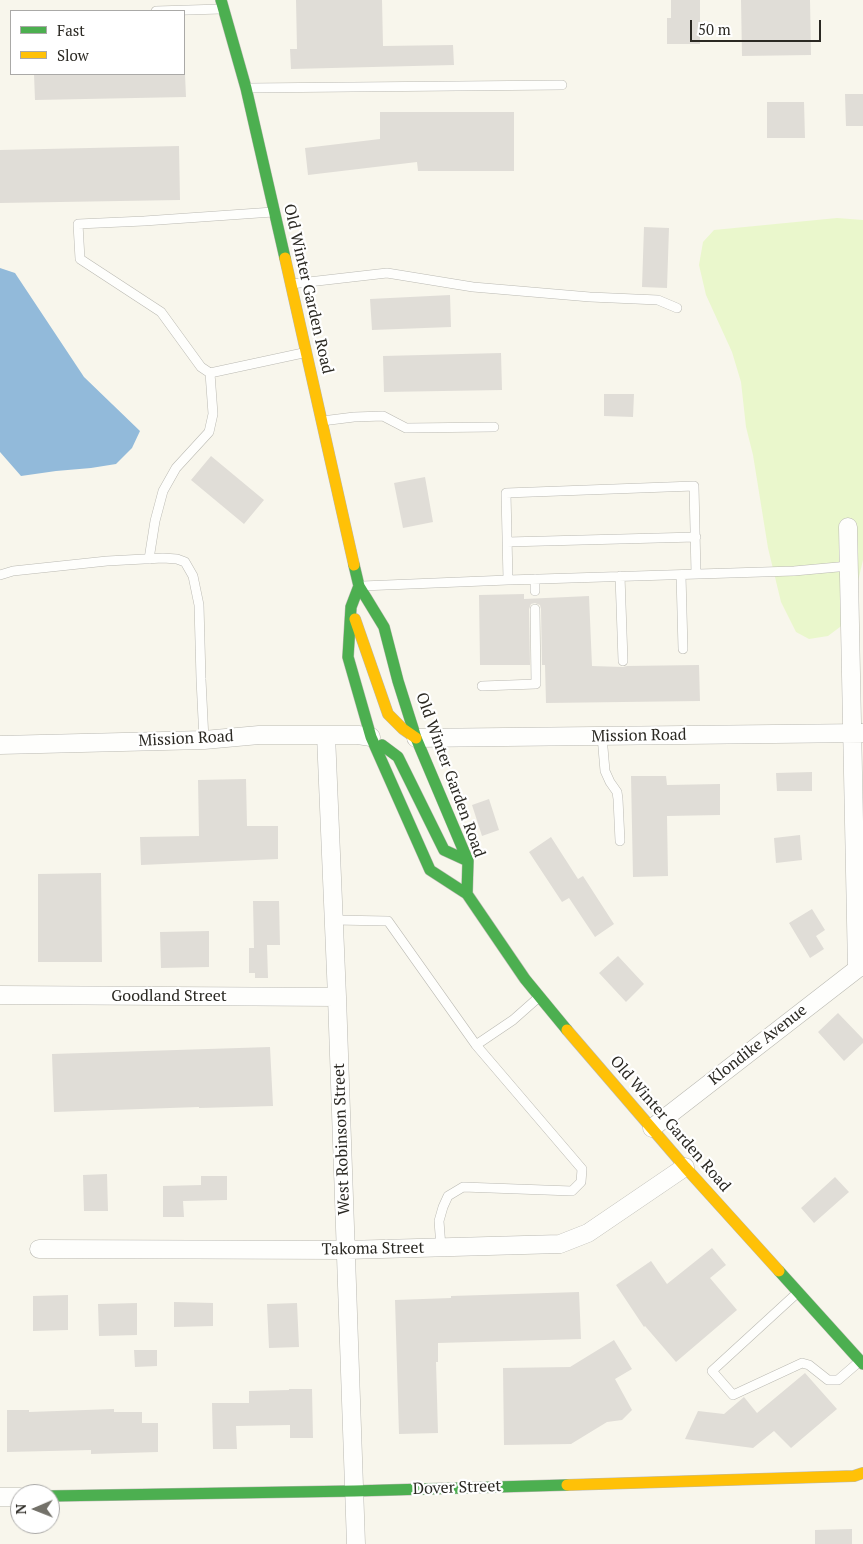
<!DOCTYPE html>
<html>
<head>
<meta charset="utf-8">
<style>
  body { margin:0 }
  #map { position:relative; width:863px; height:1544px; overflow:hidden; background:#f8f6ec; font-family:"PT Serif",serif }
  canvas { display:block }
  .legend { position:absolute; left:10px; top:10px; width:175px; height:65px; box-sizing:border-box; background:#fff; border:1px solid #aaa9a7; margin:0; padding:6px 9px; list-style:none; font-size:15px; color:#2b2923 }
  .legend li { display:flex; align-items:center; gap:10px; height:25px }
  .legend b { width:25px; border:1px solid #aaa9a7 }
  .north { position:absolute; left:10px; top:1484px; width:50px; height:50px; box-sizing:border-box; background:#fff; border:1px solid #aaa9a7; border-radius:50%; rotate:269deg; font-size:14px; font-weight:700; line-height:20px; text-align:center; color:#2b2923 }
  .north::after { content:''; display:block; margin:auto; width:18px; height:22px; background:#737169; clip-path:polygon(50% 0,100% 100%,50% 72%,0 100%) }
  .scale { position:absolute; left:690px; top:20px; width:131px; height:22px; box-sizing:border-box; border:2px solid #2b2923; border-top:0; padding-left:6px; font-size:15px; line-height:18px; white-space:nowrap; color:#2b2923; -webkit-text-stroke:4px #fff; paint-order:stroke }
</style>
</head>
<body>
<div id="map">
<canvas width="863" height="1544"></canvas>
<ul class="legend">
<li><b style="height:6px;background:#4caf50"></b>Fast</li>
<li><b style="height:6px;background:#ffc107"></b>Slow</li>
</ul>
<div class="north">N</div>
<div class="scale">50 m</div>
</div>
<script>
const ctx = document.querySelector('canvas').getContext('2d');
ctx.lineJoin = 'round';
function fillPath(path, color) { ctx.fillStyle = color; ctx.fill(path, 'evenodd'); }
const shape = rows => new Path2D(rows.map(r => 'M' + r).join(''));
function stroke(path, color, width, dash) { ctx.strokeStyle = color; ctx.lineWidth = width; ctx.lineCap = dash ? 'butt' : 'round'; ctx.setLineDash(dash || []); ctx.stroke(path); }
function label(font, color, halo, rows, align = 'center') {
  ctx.font = font + ' "PT Serif",serif'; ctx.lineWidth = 4.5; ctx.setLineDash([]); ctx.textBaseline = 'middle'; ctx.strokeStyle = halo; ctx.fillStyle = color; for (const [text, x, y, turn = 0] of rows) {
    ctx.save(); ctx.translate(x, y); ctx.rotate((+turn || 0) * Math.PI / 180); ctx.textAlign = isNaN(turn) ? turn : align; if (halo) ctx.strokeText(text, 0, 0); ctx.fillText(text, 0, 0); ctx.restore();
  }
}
fillPath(shape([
  [837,218,863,220,863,560,855,594,844,624,828,636,809,639,796,632,781,602,768,548,753,455,746,427,741,382,732,352,706,295,699,265,703,242,714,230]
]), '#eaf7cc');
fillPath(shape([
  [0,268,15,273,84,377,140,431,132,448,116,464,91,468,56,471,21,476,0,452]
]), '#92bada');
fillPath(shape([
  [296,0,382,0,383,46,453,45,454,65,291,69,290,49,297,49],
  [671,0,700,0,700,44,667,44,667,18,671,18],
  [741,0,810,0,811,55,742,56],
  [34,74,185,74,186,97,35,100],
  [845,94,863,94,863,126,846,126],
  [767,102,804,102,805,138,767,138],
  [380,112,514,112,514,171,418,171,417,162,308,175,305,148,380,139],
  [179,146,180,200,0,203,0,150],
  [644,227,669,228,667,288,642,287],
  [450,295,451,327,372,330,370,299],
  [501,353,502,390,384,392,383,356],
  [604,394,634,394,633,417,604,416],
  [211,456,264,500,244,524,191,480],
  [425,477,433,522,403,528,394,483],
  [524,594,524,599,589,596,592,666,623,667,627,666,699,665,700,701,546,703,545,665,542,665,541,609,540,605,535,603,531,604,529,609,530,665,480,665,479,595],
  [812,772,812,791,777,791,776,773],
  [631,776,666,776,667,785,720,784,720,815,667,816,668,876,633,877],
  [246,779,247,826,278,826,278,859,141,865,140,837,199,836,198,780],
  [489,799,499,830,482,836,472,805],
  [800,835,802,860,776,863,774,838],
  [551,837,578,879,583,876,614,924,595,937,569,898,562,902,529,852],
  [101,873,102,962,38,962,38,874],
  [253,901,279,901,280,945,267,945,268,978,255,978,255,973,249,973,249,948,254,948],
  [812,909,825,930,816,936,824,949,810,958,789,923],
  [209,931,209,967,161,968,160,932],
  [618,956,644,984,626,1002,599,973],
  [838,1013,863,1039,863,1043,844,1061,818,1032],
  [270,1047,273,1106,199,1108,199,1107,54,1112,52,1054],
  [107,1174,108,1211,84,1211,83,1175],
  [201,1176,227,1176,227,1200,183,1201,184,1217,163,1217,163,1186,201,1185],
  [835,1177,849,1192,814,1223,801,1208],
  [712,1248,726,1265,710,1278,737,1310,676,1362,645,1326,644,1327,616,1285,651,1261,667,1284],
  [579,1292,581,1339,438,1343,438,1362,436,1362,438,1433,399,1434,395,1300,451,1298,451,1296],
  [68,1295,68,1330,33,1331,33,1296],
  [174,1302,213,1303,213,1326,174,1327],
  [137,1303,137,1335,99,1336,98,1304],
  [297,1303,299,1347,269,1348,267,1304],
  [614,1340,632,1369,615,1379,632,1410,622,1420,607,1422,571,1444,504,1445,503,1368,570,1367],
  [134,1350,157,1350,157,1366,135,1367],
  [805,1373,837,1409,791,1448,774,1431,753,1448,685,1439,698,1411,724,1414,744,1397,757,1413],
  [289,1389,312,1389,313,1438,290,1438,290,1425,236,1426,237,1449,213,1449,212,1403,249,1403,249,1391,289,1390],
  [114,1409,114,1412,142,1412,142,1423,158,1423,158,1452,91,1454,91,1450,7,1452,7,1410,29,1410,29,1412],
  [852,1529,852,1544,815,1544,815,1530]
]), '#e0ddd7');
const lane = shape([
  [156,11,221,9],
  [248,88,562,85],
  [273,212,144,221,78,224,80,259,161,312,201,367,210,373,303,353],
  [291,284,387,273,473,287,590,297,658,300,677,308],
  [322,421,354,417,383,416,406,428,494,427],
  [507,542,696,537],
  [149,559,155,521,163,491,176,468,209,432,213,414,210,373],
  [0,575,13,571,107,561,163,558,177,559,185,562,193,576,199,605,201,679,204,740],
  [681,575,683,649],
  [620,576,623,661],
  [508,580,506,493,694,486,696,574],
  [362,586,508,580,794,571,849,566],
  [535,591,535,579],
  [482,686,536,684,535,609],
  [602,736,605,771,610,782,617,792,618,799,620,841],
  [334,920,388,921,476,1045],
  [441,1247,439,1221,443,1207,448,1196,463,1187,572,1191,581,1182,582,1169,476,1045,513,1020,539,997],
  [796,1294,712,1371,733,1395,802,1363,809,1365,828,1380,838,1380,860,1361]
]);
const street = shape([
  [848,527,857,969],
  [326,735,337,997,356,1544],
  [416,738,863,733],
  [0,745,204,740,259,735,358,735,371,737],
  [0,995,337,997],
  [652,1128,857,969],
  [39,1249,346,1250,560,1244,588,1233,685,1167],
  [0,1497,20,1497]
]);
const fast = shape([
  [221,0,246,88,285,258],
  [354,565,359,586,384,627,398,681,416,738,468,861,467,894],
  [359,586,351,607,348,657,371,737,430,870,467,894,525,979,567,1030],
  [382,745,398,757,444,850,468,861],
  [779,1271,863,1364],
  [50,1496,354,1491,567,1485]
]);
const slow = shape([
  [285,258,354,565],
  [355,619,388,714,403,729,416,738],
  [567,1030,685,1167,779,1271],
  [567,1485,854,1476,863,1473]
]);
stroke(lane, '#bab9b2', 10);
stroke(street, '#bab9b2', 19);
stroke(fast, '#bab9b2', 12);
stroke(slow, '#bab9b2', 12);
stroke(lane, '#fefefc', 9);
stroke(street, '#fefefc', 18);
stroke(fast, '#4caf50', 11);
stroke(slow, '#ffc107', 11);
label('16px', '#2b2923', '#fff', [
  ["Old Winter Garden Road",308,289,77],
  ["Mission Road",639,736,-1],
  ["Mission Road",186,739,-3],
  ["Old Winter Garden Road",450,775,70],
  ["Goodland Street",169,996],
  ["Klondike Avenue",758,1045,-38],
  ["Old Winter Garden Road",670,1124,49],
  ["West Robinson Street",342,1139,-92],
  ["Takoma Street",373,1249,-1],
  ["Dover Street",457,1488,-2]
]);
</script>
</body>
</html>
